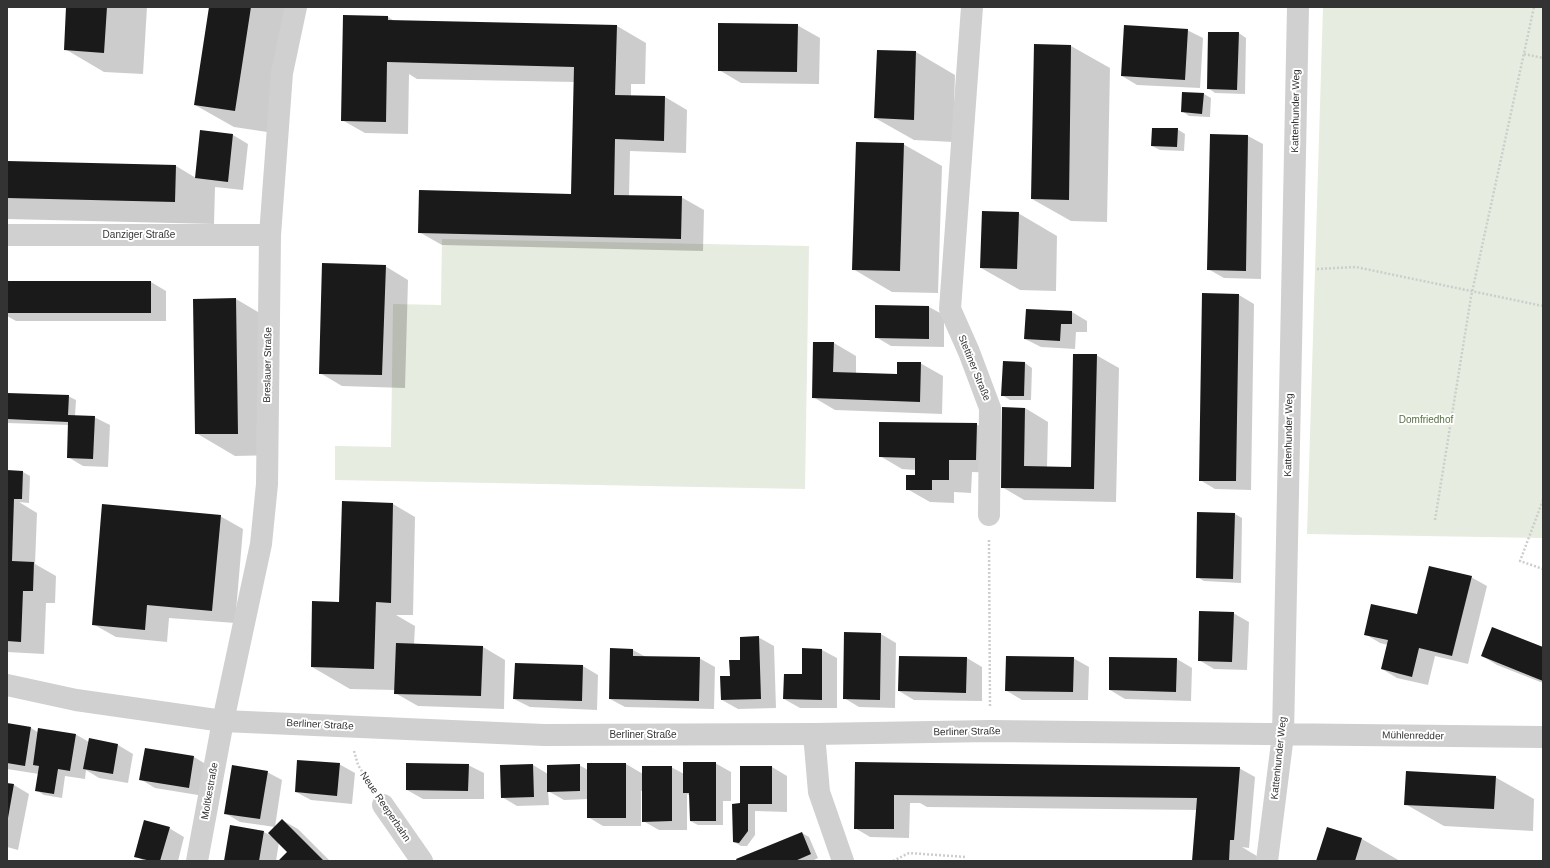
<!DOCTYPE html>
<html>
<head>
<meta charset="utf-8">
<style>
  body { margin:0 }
  #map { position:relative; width:1550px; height:868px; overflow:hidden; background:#fff; font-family:Arial,sans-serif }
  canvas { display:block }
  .frame { position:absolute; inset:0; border:8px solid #333; pointer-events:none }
</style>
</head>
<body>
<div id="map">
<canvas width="1550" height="868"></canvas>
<div class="frame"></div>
</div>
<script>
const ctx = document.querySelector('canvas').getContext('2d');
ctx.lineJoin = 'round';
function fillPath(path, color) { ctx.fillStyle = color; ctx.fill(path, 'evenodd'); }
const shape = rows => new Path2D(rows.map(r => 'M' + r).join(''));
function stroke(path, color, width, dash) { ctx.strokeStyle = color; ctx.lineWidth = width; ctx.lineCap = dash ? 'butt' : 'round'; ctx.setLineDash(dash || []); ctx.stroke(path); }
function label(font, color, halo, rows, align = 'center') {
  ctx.font = font + ' Arial,sans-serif'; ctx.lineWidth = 4; ctx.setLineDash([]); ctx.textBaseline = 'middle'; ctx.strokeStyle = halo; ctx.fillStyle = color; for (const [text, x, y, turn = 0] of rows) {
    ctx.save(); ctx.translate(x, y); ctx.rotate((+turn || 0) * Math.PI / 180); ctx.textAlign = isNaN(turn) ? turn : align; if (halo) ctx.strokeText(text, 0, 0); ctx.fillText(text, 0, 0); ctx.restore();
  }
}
fillPath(shape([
  [1323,7,1543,7,1543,538,1307,534],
  [442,239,809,246,805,489,335,480,335,446,391,447,393,304,441,305]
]), '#e6ecdf');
fillPath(shape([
  [67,7,147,7,143,74,104,72,65,49],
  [210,7,293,7,274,133,234,127,195,105],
  [388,17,396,22,617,26,646,43,645,84,631,84,631,96,665,97,687,110,686,153,630,151,629,196,681,197,704,210,703,251,442,245,419,232,572,195,575,82,417,79,409,74,408,134,365,133,342,120],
  [797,25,820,38,819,84,741,83,719,70],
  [1187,30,1203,38,1200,88,1137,85,1122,76],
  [1239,33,1246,38,1245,94,1215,93,1208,88],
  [1035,45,1071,46,1110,68,1107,222,1071,221,1032,199],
  [916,52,955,75,953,142,914,140,875,118],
  [1204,94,1211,98,1210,117,1189,116,1182,111],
  [1177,129,1185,134,1184,151,1160,150,1152,146],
  [201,132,233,135,248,144,243,190,215,187,214,224,7,219,7,162,176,166,196,178],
  [1211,135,1248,136,1263,144,1261,279,1224,278,1208,269],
  [903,144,942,166,938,293,892,292,853,269],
  [1018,213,1057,236,1056,291,1020,290,981,268],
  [385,266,408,280,405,388,342,386,320,373],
  [7,280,11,282,151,282,166,291,166,321,16,321,7,316],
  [1239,295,1254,304,1251,490,1215,489,1200,480],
  [236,299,275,322,277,455,235,456,196,433,194,300],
  [929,307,944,315,944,347,891,346,876,337],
  [1027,310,1072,312,1087,321,1087,332,1076,332,1075,349,1041,347,1025,339],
  [834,343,856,356,856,374,898,375,920,363,943,376,942,414,835,410,813,397],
  [1096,355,1119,368,1116,502,1024,500,1002,487,1003,408,1025,408,1048,422,1047,467,1072,468],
  [1025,363,1032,368,1031,400,1010,400,1002,395],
  [7,394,68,396,76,400,75,416,94,417,110,425,108,467,83,466,68,457,69,425,7,423],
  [976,424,999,437,998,473,972,472,971,493,954,492,954,503,930,502,907,489,916,476,916,470,902,469,880,456],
  [7,471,23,472,30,476,29,503,19,502,37,513,35,564,56,576,55,603,46,603,44,654,7,652],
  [393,504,415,517,413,615,396,615,415,626,414,644,483,647,505,660,504,709,418,706,395,693,395,690,350,689,312,667],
  [1235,514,1242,518,1241,583,1204,581,1197,577],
  [220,516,243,529,235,623,169,618,167,642,116,637,93,624],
  [1471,577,1487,586,1468,664,1435,656,1428,685,1397,678,1382,669,1388,645,1380,643,1365,634,1418,616],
  [1233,613,1249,622,1247,670,1214,669,1199,660],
  [881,634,896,643,895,708,859,707,844,698],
  [758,637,774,646,776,708,738,709,722,700,731,677],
  [1543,648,1543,683,1497,665,1482,656],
  [611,649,633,650,646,657,699,658,715,667,714,709,625,707,610,699],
  [803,649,822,650,837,658,837,708,800,708,784,699,803,675],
  [967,658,982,667,982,701,914,700,899,691],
  [1073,658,1089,667,1088,700,1022,700,1007,691],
  [1177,659,1192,668,1191,701,1125,699,1110,690],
  [583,666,598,675,597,710,530,707,514,699],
  [7,724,31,728,39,733,75,734,89,742,118,745,133,754,128,783,99,778,86,770,85,779,65,776,62,798,44,795,36,790,39,774,7,769],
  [145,749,194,757,209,766,204,796,155,788,140,779],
  [715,763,731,772,731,801,723,801,723,825,698,825,690,821,690,796,687,794,687,830,659,830,643,821,643,791,641,791,641,826,603,826,588,817,588,799,564,800,548,791,549,805,517,806,502,797,533,765,548,774,579,765,588,770,588,764,626,764,643,774,671,767,684,774],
  [856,763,1239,768,1255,777,1249,848,1242,847,1265,861,1193,861,1198,810,927,807,920,803,910,803,909,838,870,837,855,828],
  [339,764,355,773,352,804,311,800,296,792],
  [468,765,484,773,484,799,423,799,407,790],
  [741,767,772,767,787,776,787,812,755,811,755,835,747,846,741,846,734,842,744,805],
  [267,772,282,780,275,827,240,822,225,813],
  [1495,777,1534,799,1533,831,1444,826,1405,804],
  [7,784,14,785,29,794,18,850,7,847],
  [282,820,298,829,330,861,279,861,288,852,279,842,276,861,225,861,231,827,264,832,273,837],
  [169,828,184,837,178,861,144,861,136,856],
  [1327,828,1362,839,1400,861,1317,861],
  [802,833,809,837,818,858,812,861,738,861]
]), '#0003');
fillPath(shape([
  [66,7,107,7,104,53,64,50],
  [209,7,251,7,235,111,194,105],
  [343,15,388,16,388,20,617,25,615,95,665,96,664,141,615,139,614,195,682,196,681,239,418,233,419,190,571,194,574,67,387,62,386,122,341,121],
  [718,23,798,24,797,72,718,71],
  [1124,25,1188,29,1185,80,1121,76],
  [1208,32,1239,32,1237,90,1207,89],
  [1034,44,1071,45,1069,200,1031,199],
  [877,50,916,51,914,120,874,118],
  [1182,92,1204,93,1202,114,1181,112],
  [1152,128,1178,128,1177,147,1151,146],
  [200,130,233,134,228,182,195,178],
  [1210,134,1248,135,1246,271,1207,270],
  [856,142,904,143,900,271,852,270],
  [7,161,176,165,175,202,7,198],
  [982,211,1019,212,1017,269,980,268],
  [322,263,386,265,382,375,319,374],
  [7,281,151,281,151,313,7,313],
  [1202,293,1239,294,1236,481,1199,481],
  [236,298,238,434,195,434,193,299],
  [875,305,929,306,929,339,875,338],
  [1026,309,1072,311,1072,324,1061,324,1060,341,1024,339],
  [813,342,834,342,833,372,897,374,897,362,921,362,920,402,812,398],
  [1073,354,1097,354,1094,489,1001,488,1002,407,1025,408,1024,466,1071,467],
  [1003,361,1025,362,1024,396,1001,396],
  [7,393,69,395,68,415,95,416,93,459,67,458,68,422,7,419],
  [879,422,977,423,976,460,949,460,949,480,932,480,932,490,906,490,906,475,915,475,915,458,879,457],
  [7,470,23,471,22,499,14,499,12,561,34,562,33,591,23,591,21,642,7,641],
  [342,501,393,503,391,603,376,602,374,669,311,667,312,601,339,602],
  [102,504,221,515,212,611,147,605,145,630,92,625],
  [1197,512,1235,513,1233,579,1196,578],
  [1429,566,1472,576,1452,656,1419,648,1412,677,1381,669,1388,640,1364,635,1371,604,1417,614],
  [1199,611,1234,612,1232,662,1198,661],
  [1492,627,1543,647,1543,681,1481,656],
  [844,632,881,633,880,700,843,699],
  [759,636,761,699,721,700,720,676,730,676,729,660,740,660,740,637],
  [396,643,483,646,481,696,394,694],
  [610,648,633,649,633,656,700,657,699,701,609,699],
  [802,648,822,649,822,700,783,699,784,674,802,674],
  [899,656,967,657,966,693,898,691],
  [1006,656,1074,657,1073,692,1005,691],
  [1109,657,1177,658,1176,692,1109,690],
  [515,663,583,665,582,701,513,699],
  [7,723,31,727,25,766,7,763],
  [38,728,76,734,70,771,58,769,54,794,35,791,39,766,33,765],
  [89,738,118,744,113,774,83,769],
  [145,748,194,756,189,788,139,780],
  [297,760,340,763,337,796,295,792],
  [683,762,716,762,716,821,690,821,689,793,683,793],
  [855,762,1240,767,1234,840,1230,840,1229,861,1192,861,1197,798,894,795,894,829,854,829],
  [406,763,469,764,468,791,406,790],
  [587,763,626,763,626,818,587,818],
  [533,764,534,797,501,798,500,765],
  [580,764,580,791,547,792,547,765],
  [232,765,268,771,260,819,224,814],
  [642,766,672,766,672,821,642,822],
  [740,766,772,766,772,804,748,804,748,831,739,843,733,842,732,804,740,803],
  [1406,771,1496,776,1494,809,1404,805],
  [7,783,14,784,8,818,7,818],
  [282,819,324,861,278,861,287,852,268,833],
  [144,820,170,827,160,861,151,861,134,857],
  [230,825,264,831,259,861,224,861],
  [1327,827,1362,838,1355,861,1316,861],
  [802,832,811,854,795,861,737,861,736,859]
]), '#1a1a1a');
stroke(shape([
  [1524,54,1543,58],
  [1317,269,1356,267,1543,306],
  [1543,500,1520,561,1543,569],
  [1435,520,1471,297,1534,7],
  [989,540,990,707],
  [354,751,358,765,370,784],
  [893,861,909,853,966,857]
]), '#cdcdcd', 2.5, [2, 2]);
stroke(shape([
  [972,7,950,309,969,352,990,408,989,515],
  [7,235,270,235],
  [814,734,819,792,843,861],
  [383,805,422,861],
  [197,861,223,721,261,544,267,484,270,235,282,73,296,7]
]), '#d0d0d0', 22);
stroke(shape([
  [7,685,76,700,223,721,544,735,814,734,990,731,1543,737],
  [1267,861,1283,735,1298,7]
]), '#d0d0d0', 22);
label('10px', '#333', '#fff', [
  ["Kattenhunder Weg",1296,111,-89],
  ["Danziger Straße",139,235],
  ["Breslauer Straße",268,365,-89],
  ["Stettiner Straße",974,368,68],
  ["Kattenhunder Weg",1289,435,-89],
  ["Berliner Straße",320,725,3],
  ["Berliner Straße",967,732,-1],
  ["Berliner Straße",643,735],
  ["Mühlenredder",1413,736,1],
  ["Kattenhunder Weg",1279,758,-84],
  ["Moltkestraße",210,791,-80],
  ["Neue Reeperbahn",385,807,56]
]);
label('10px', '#56703f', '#fff', [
  ["Domfriedhof",1426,420]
]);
</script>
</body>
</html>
